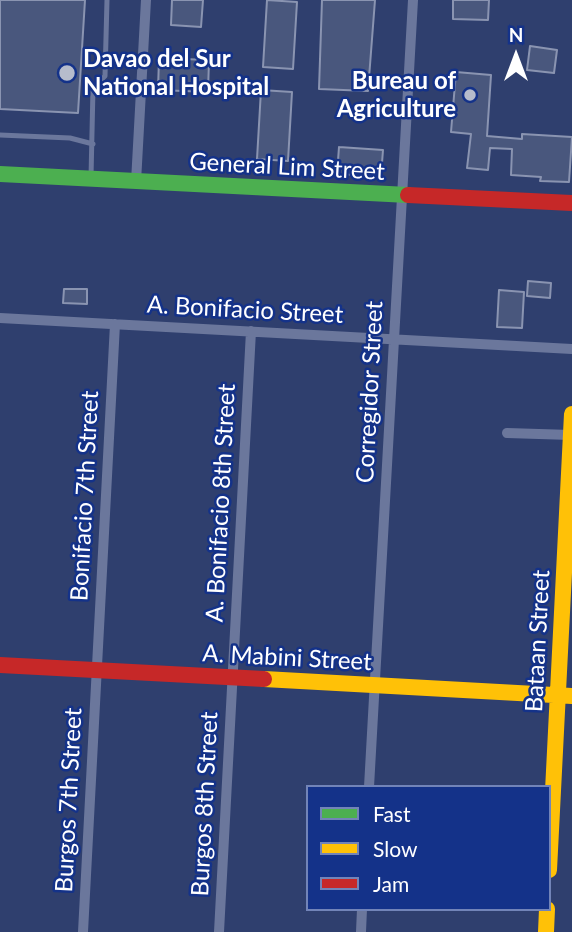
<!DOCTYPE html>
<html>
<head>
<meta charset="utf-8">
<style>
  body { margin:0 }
  #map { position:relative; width:572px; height:932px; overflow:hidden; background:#2f3f6e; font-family:Lato,sans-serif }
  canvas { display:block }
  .legend { position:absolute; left:306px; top:785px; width:245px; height:126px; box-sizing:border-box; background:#143289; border:2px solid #7284b8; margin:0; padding:9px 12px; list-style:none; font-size:21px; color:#fff }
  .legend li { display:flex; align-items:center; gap:14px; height:35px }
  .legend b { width:35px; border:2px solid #7284b8 }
  .north { position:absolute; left:481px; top:21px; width:70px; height:70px; -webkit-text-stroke:5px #143289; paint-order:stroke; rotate:0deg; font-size:19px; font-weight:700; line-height:28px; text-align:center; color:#fff }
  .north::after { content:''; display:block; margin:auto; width:24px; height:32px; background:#fff; clip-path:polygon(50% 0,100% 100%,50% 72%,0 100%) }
</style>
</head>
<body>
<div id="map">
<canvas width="572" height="932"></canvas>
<ul class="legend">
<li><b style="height:9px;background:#4caf50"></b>Fast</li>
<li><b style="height:9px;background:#ffc107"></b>Slow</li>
<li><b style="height:9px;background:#c62828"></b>Jam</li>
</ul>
<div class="north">N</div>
</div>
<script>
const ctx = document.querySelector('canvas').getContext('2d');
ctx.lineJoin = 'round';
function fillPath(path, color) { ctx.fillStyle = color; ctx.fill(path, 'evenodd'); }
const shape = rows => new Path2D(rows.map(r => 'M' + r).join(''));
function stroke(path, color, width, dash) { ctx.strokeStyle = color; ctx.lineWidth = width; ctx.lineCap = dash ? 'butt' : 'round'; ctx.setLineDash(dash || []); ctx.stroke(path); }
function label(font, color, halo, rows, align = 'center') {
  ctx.font = font + ' Lato,sans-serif'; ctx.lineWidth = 5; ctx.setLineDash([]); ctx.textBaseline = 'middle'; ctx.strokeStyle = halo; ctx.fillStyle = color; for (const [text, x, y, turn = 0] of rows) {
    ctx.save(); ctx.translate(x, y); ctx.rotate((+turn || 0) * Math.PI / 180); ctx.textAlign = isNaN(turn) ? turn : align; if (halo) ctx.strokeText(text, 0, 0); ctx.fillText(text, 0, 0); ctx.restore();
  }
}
const building = shape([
  [0,0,85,0,78,113,0,109,0,0],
  [172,0,203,0,201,27,171,25,172,0],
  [267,0,297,2,293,69,263,67,267,0],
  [322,0,375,0,368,91,319,89,322,0],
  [453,0,489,0,488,20,453,19,453,0],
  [530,46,557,50,554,73,527,70,530,46],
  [159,58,209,60,208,92,158,90,159,58],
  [456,72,491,75,487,136,522,139,522,134,572,137,569,182,540,181,541,177,511,175,512,149,490,148,488,170,467,168,471,134,451,132,456,72],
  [261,90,292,92,288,161,257,159,261,90],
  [339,147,383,150,381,176,337,174,339,147],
  [528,281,551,283,550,298,527,296,528,281],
  [64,289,87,289,87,304,63,303,64,289],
  [499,290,524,292,522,328,497,327,499,290]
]);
fillPath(building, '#49577d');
stroke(building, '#8a94b1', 2);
stroke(shape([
  [0,135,70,138,93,144],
  [91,177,93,88,105,76,107,0]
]), '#6b779c', 5);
stroke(shape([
  [136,182,146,0],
  [0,318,572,349],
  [507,433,571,435],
  [369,787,413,0],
  [83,932,115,324],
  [219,932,251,331],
  [361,932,362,909]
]), '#6b779c', 10);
stroke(shape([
  [0,174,408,195]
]), '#4caf50', 16);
stroke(shape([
  [264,679,572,696],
  [549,870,572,414],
  [546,932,547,909]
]), '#ffc107', 16);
stroke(shape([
  [408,195,572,203],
  [0,665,264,679]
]), '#c62828', 16);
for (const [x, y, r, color] of [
  [67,73,9,"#b6bccc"],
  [470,95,7,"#b6bccc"]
]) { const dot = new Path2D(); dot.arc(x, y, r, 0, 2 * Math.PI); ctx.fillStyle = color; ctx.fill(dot); stroke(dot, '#143289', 2.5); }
label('bold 24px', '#fff', '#143289', [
  ["Davao del Sur",83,59],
  ["National Hospital",83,87],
  ["Bureau of",456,81,"right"],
  ["Agriculture",456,109,"right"]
], 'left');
label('24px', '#fff', '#143289', [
  ["General Lim Street",287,167,3],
  ["A. Bonifacio Street",245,310,3],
  ["Corregidor Street",370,392,-87],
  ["Bonifacio 7th Street",85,496,-87],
  ["A. Bonifacio 8th Street",221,503,-87],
  ["Bataan Street",538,641,-87],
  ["A. Mabini Street",287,658,3],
  ["Burgos 7th Street",69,800,-87],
  ["Burgos 8th Street",205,804,-87]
]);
</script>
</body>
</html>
